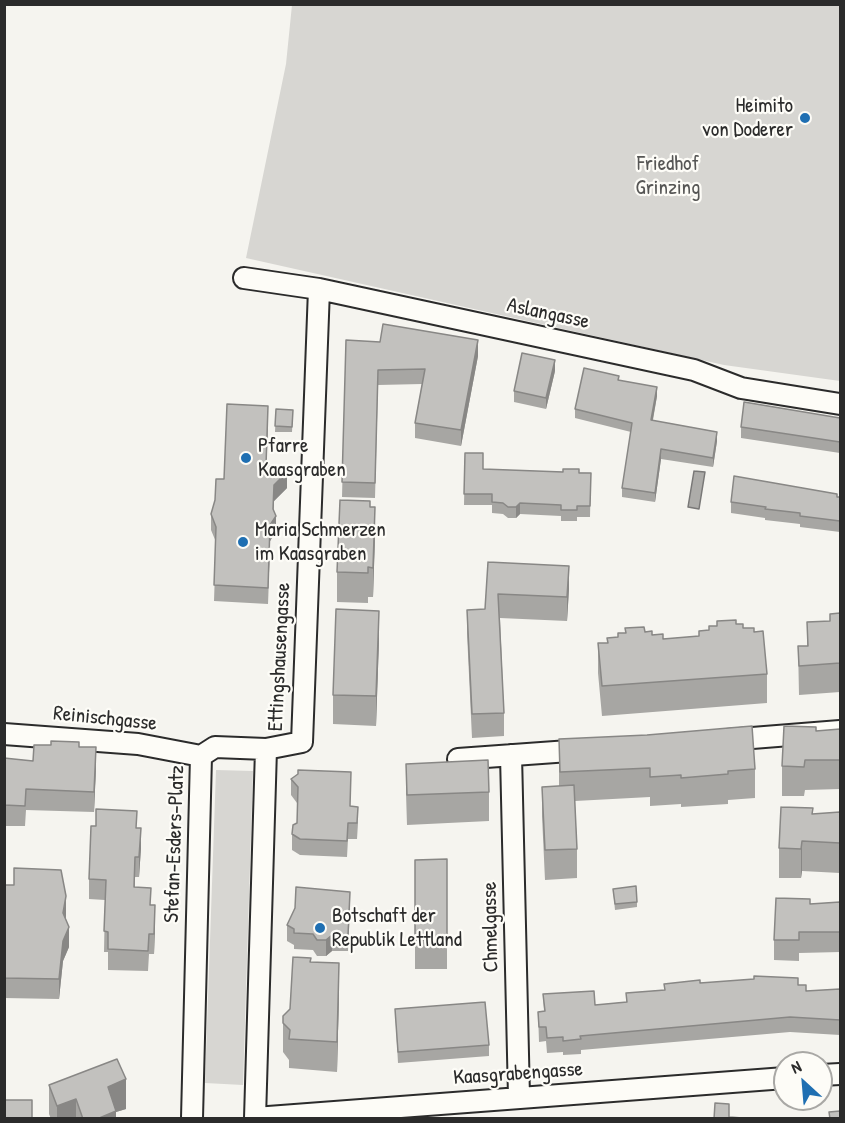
<!DOCTYPE html>
<html>
<head>
<meta charset="utf-8">
<style>
  body { margin:0 }
  #map { position:relative; width:845px; height:1123px; overflow:hidden; background:#f5f4ef; font-family:"Patrick Hand",sans-serif }
  canvas { display:block }
  .frame { position:absolute; inset:0; border:6px solid #2b2b2b; pointer-events:none }
  .north { position:absolute; left:773px; top:1051px; width:60px; height:60px; box-sizing:border-box; background:#fdfcf7; border:2px solid #a9a8a5; border-radius:50%; rotate:334deg; font-size:16px; font-weight:700; line-height:24px; text-align:center; color:#2b2b2b }
  .north::after { content:''; display:block; margin:auto; width:21px; height:27px; background:#1f6fb2; clip-path:polygon(50% 0,100% 100%,50% 72%,0 100%) }
</style>
</head>
<body>
<div id="map">
<canvas width="845" height="1123"></canvas>
<div class="frame"></div>
<div class="north">N</div>
</div>
<script>
const ctx = document.querySelector('canvas').getContext('2d');
ctx.lineJoin = 'round';
function fillPath(path, color) { ctx.fillStyle = color; ctx.fill(path, 'evenodd'); }
const shape = rows => new Path2D(rows.map(r => 'M' + r).join(''));
function stroke(path, color, width, dash) { ctx.strokeStyle = color; ctx.lineWidth = width; ctx.lineCap = dash ? 'butt' : 'round'; ctx.setLineDash(dash || []); ctx.stroke(path); }
function label(font, color, halo, rows, align = 'center') {
  ctx.font = font + ' "Patrick Hand",sans-serif'; ctx.lineWidth = 4.5; ctx.setLineDash([]); ctx.textBaseline = 'middle'; ctx.strokeStyle = halo; ctx.fillStyle = color; for (const [text, x, y, turn = 0] of rows) {
    ctx.save(); ctx.translate(x, y); ctx.rotate((+turn || 0) * Math.PI / 180); ctx.textAlign = isNaN(turn) ? turn : align; if (halo) ctx.strokeText(text, 0, 0); ctx.fillText(text, 0, 0); ctx.restore();
  }
}
fillPath(shape([
  [292,5,840,5,840,381,724,365,246,258,286,64],
  [216,770,253,771,243,1085,205,1083]
]), '#d7d6d2');
const water = shape([
  [694,471,705,472,699,509,688,507,694,471]
]);
fillPath(water, '#adaca9');
stroke(water, '#797877', 1.5);
const minor = shape([
  [244,278,319,289,694,370,741,388,840,404],
  [4,734,138,744,201,756],
  [727,740,840,731],
  [266,749,255,1118,785,1078],
  [511,755,519,1097],
  [201,756,215,747,266,749,302,742,319,289],
  [458,759,583,750],
  [821,1075,840,1074],
  [192,1118,201,756]
]);
stroke(minor, '#2b2b2b', 24);
stroke(minor, '#fdfcf7', 20);
fillPath(shape([
  [346,340,478,356,461,446,415,438,415,423,422,384,378,385,375,498,342,497],
  [555,371,546,409,514,402,514,391],
  [619,380,657,396,653,420,717,441,713,467,661,459,655,502,622,497,622,488,631,432,575,418,575,409],
  [276,409,293,410,292,432,275,432],
  [840,418,840,453,741,438,741,427],
  [268,421,266,465,287,488,274,501,273,510,276,532,270,541,268,604,214,601,216,542,211,530,211,514,224,479],
  [465,453,483,469,591,473,590,517,577,517,577,521,561,521,561,516,520,514,516,518,508,518,503,514,492,513,492,505,464,505],
  [837,497,840,497,840,532,800,527,800,524,765,520,765,518,731,513,731,502],
  [370,507,375,536,373,597,368,597,368,603,337,602,337,572],
  [488,562,569,589,567,621,500,618,504,713,504,736,472,738,467,633,467,610,485,609],
  [840,613,840,692,799,695,798,646,807,646,807,622,830,621],
  [736,624,743,628,754,632,767,674,767,703,602,716,598,673,598,643,607,643,618,637,645,632,663,639,699,636,709,630],
  [379,640,376,726,333,724,333,695],
  [840,729,840,789,805,790,804,796,782,796,782,766,816,731],
  [559,739,755,769,755,798,728,800,728,804,681,807,681,804,650,806,650,797,575,801,577,849,577,878,545,880,542,816,542,787,559,786],
  [79,747,96,767,94,812,26,810,25,826,4,826,4,758,33,761],
  [406,764,489,792,489,821,407,825,406,793],
  [291,779,350,806,358,823,357,839,348,839,347,857,300,855,292,850,292,834,297,823,297,803,291,795],
  [840,812,840,873,802,871,801,878,779,878,779,848,813,814],
  [137,828,141,848,139,877,135,877,135,887,151,905,155,925,154,954,149,954,148,971,108,970,108,952,104,952,105,900,89,899,89,879],
  [447,859,447,969,415,969,415,860],
  [4,885,66,916,66,919,69,947,63,961,59,999,4,998],
  [613,889,637,902,637,907,615,910],
  [840,902,840,952,799,953,799,961,774,960,774,940,810,904],
  [350,908,348,951,332,951,326,956,317,956,313,950,294,949,294,945,287,941,287,925],
  [311,962,339,992,337,1072,289,1068,289,1060,283,1052,283,1016,290,1009],
  [700,983,798,985,806,991,840,989,840,1035,790,1032,581,1050,581,1054,563,1055,563,1052,547,1053,546,1041,539,1042,538,1012,544,1011,543,994,595,1005,626,1002,626,993,664,990],
  [395,1009,489,1045,489,1056,398,1063],
  [49,1085,126,1109,116,1112,116,1119,51,1119,49,1114]
]), '#a7a6a3');
fillPath(shape([
  [478,340,478,356,461,446,461,430],
  [555,360,555,371,546,409,546,398],
  [657,387,657,396,651,429,651,420],
  [268,406,268,421,266,481,266,465],
  [717,432,717,441,713,467,713,458],
  [661,449,661,459,655,502,655,493],
  [287,472,287,488,274,501,273,521,276,516,276,532,270,541,268,604,270,525,274,485],
  [520,503,520,514,516,518,516,507],
  [375,507,375,536,373,597,373,568],
  [569,566,569,589,567,621,567,597],
  [379,611,379,640,376,726,376,696],
  [96,747,96,767,94,812,94,792],
  [141,828,141,848,139,877,139,857],
  [802,841,802,871,801,878,801,849],
  [66,896,66,916,63,933,63,913],
  [155,905,155,925,154,954,154,934],
  [69,927,69,947,63,961,59,999,59,979,63,941],
  [332,935,332,951,326,956,326,940],
  [339,963,339,992,337,1072,337,1042],
  [126,1079,126,1109,116,1112,116,1119,97,1119,108,1087],
  [76,1099,76,1119,57,1119,57,1106]
]), '#888785');
const building = shape([
  [383,324,478,340,461,430,415,423,425,369,378,370,375,483,342,482,346,340,380,342,383,324],
  [522,353,555,360,546,398,514,391,522,353],
  [584,368,619,376,618,380,657,387,651,420,717,432,713,458,661,449,655,493,622,488,632,423,575,409,584,368],
  [744,402,840,418,840,442,741,427,744,402],
  [227,404,268,406,266,465,287,472,274,485,273,509,276,516,270,525,268,588,214,585,216,527,211,514,215,500,216,479,224,479,227,404],
  [276,409,293,410,292,427,275,426,276,409],
  [465,453,483,453,483,469,563,472,563,469,579,469,579,473,591,473,590,506,577,506,577,510,561,510,561,505,520,503,516,507,508,507,503,503,492,502,492,494,464,494,465,453],
  [734,476,837,494,837,497,840,497,840,521,800,516,800,513,765,509,766,507,731,502,734,476],
  [340,500,370,501,370,507,375,507,373,568,368,567,368,573,337,572,340,500],
  [488,562,569,566,567,597,498,594,504,713,472,714,467,610,485,609,488,562],
  [336,609,379,611,376,696,333,695,336,609],
  [840,613,840,663,799,666,798,646,808,646,807,622,830,621,830,614,840,613],
  [736,620,736,624,743,624,743,628,754,628,754,632,763,631,767,674,602,686,598,643,608,643,607,638,618,637,618,633,626,633,625,628,644,627,645,632,652,631,652,635,663,634,663,639,699,636,699,631,709,630,709,626,717,626,717,621,736,620],
  [752,726,755,769,728,771,728,774,681,778,681,775,650,777,650,768,560,772,559,739,647,735,752,726],
  [784,726,816,727,816,731,840,729,840,760,805,760,804,767,782,766,784,726],
  [51,741,79,742,79,747,96,747,94,792,26,789,25,806,4,805,4,758,33,761,34,745,51,745,51,741],
  [488,760,489,792,407,795,406,764,488,760],
  [298,770,351,772,350,806,358,807,357,823,348,823,347,841,300,839,292,834,293,825,297,823,298,787,291,779,298,774,298,770],
  [574,785,577,849,545,850,542,787,574,785],
  [781,807,813,808,812,814,840,812,840,843,802,841,801,849,779,848,781,807],
  [96,809,137,811,136,828,141,828,139,857,135,857,134,887,151,888,150,905,155,905,154,934,149,934,148,951,108,949,108,932,104,931,106,880,89,879,91,826,96,826,96,809],
  [447,859,447,940,415,940,415,860,447,859],
  [14,868,61,870,66,896,63,913,69,927,63,941,59,979,4,978,4,885,14,885,14,868],
  [636,886,637,902,615,904,613,889,636,886],
  [296,887,350,892,348,935,332,935,326,940,317,940,313,934,294,933,294,929,287,925,295,908,296,887],
  [776,898,810,899,810,904,840,902,840,932,799,932,799,940,774,940,776,898],
  [293,957,311,958,310,962,339,963,337,1042,289,1039,290,1030,283,1023,283,1016,290,1009,293,957],
  [754,976,798,978,798,985,806,985,806,991,840,989,840,1020,790,1017,580,1036,581,1039,563,1041,563,1037,547,1038,546,1027,539,1027,538,1012,545,1011,543,994,594,991,595,1005,627,1002,626,993,665,990,664,984,700,980,700,983,754,979,754,976],
  [485,1002,489,1045,398,1052,395,1009,485,1002],
  [117,1059,126,1079,108,1087,116,1111,97,1119,83,1119,76,1099,57,1106,49,1085,117,1059],
  [4,1100,32,1100,32,1119,4,1119,4,1100],
  [715,1103,729,1104,729,1117,756,1119,714,1119,715,1103],
  [840,1111,840,1119,830,1119,829,1112,840,1111]
]);
fillPath(building, '#c2c1be');
stroke(building, '#888785', 1.5);
for (const [x, y, r, color] of [
  [805,118,6,"#1f6fb2"],
  [246,458,6,"#1f6fb2"],
  [243,542,6,"#1f6fb2"],
  [320,928,6,"#1f6fb2"]
]) { const dot = new Path2D(); dot.arc(x, y, r, 0, 2 * Math.PI); ctx.fillStyle = color; ctx.fill(dot); stroke(dot, '#fdfcf7', 2); }
label('21px', '#2b2b2b', '#fdfcf7', [
  ["Heimito",793,106,"right"],
  ["von Doderer",793,130,"right"],
  ["Pfarre",258,446],
  ["Kaasgraben",258,470],
  ["Maria Schmerzen",255,530],
  ["im Kaasgraben",255,554],
  ["Botschaft der",332,916],
  ["Republik Lettland",332,940]
], 'left');
label('21px', '#565655', '#fdfcf7', [
  ["Friedhof",668,164],
  ["Grinzing",668,188]
]);
label('21px', '#2b2b2b', '#fdfcf7', [
  ["Aslangasse",548,314,12],
  ["Ettingshausengasse",280,657,-87],
  ["Reinischgasse",105,719,6],
  ["Stefan-Esders-Platz",175,844,-88],
  ["Chmelgasse",491,927,-91],
  ["Kaasgrabengasse",518,1074,-4]
]);
</script>
</body>
</html>
